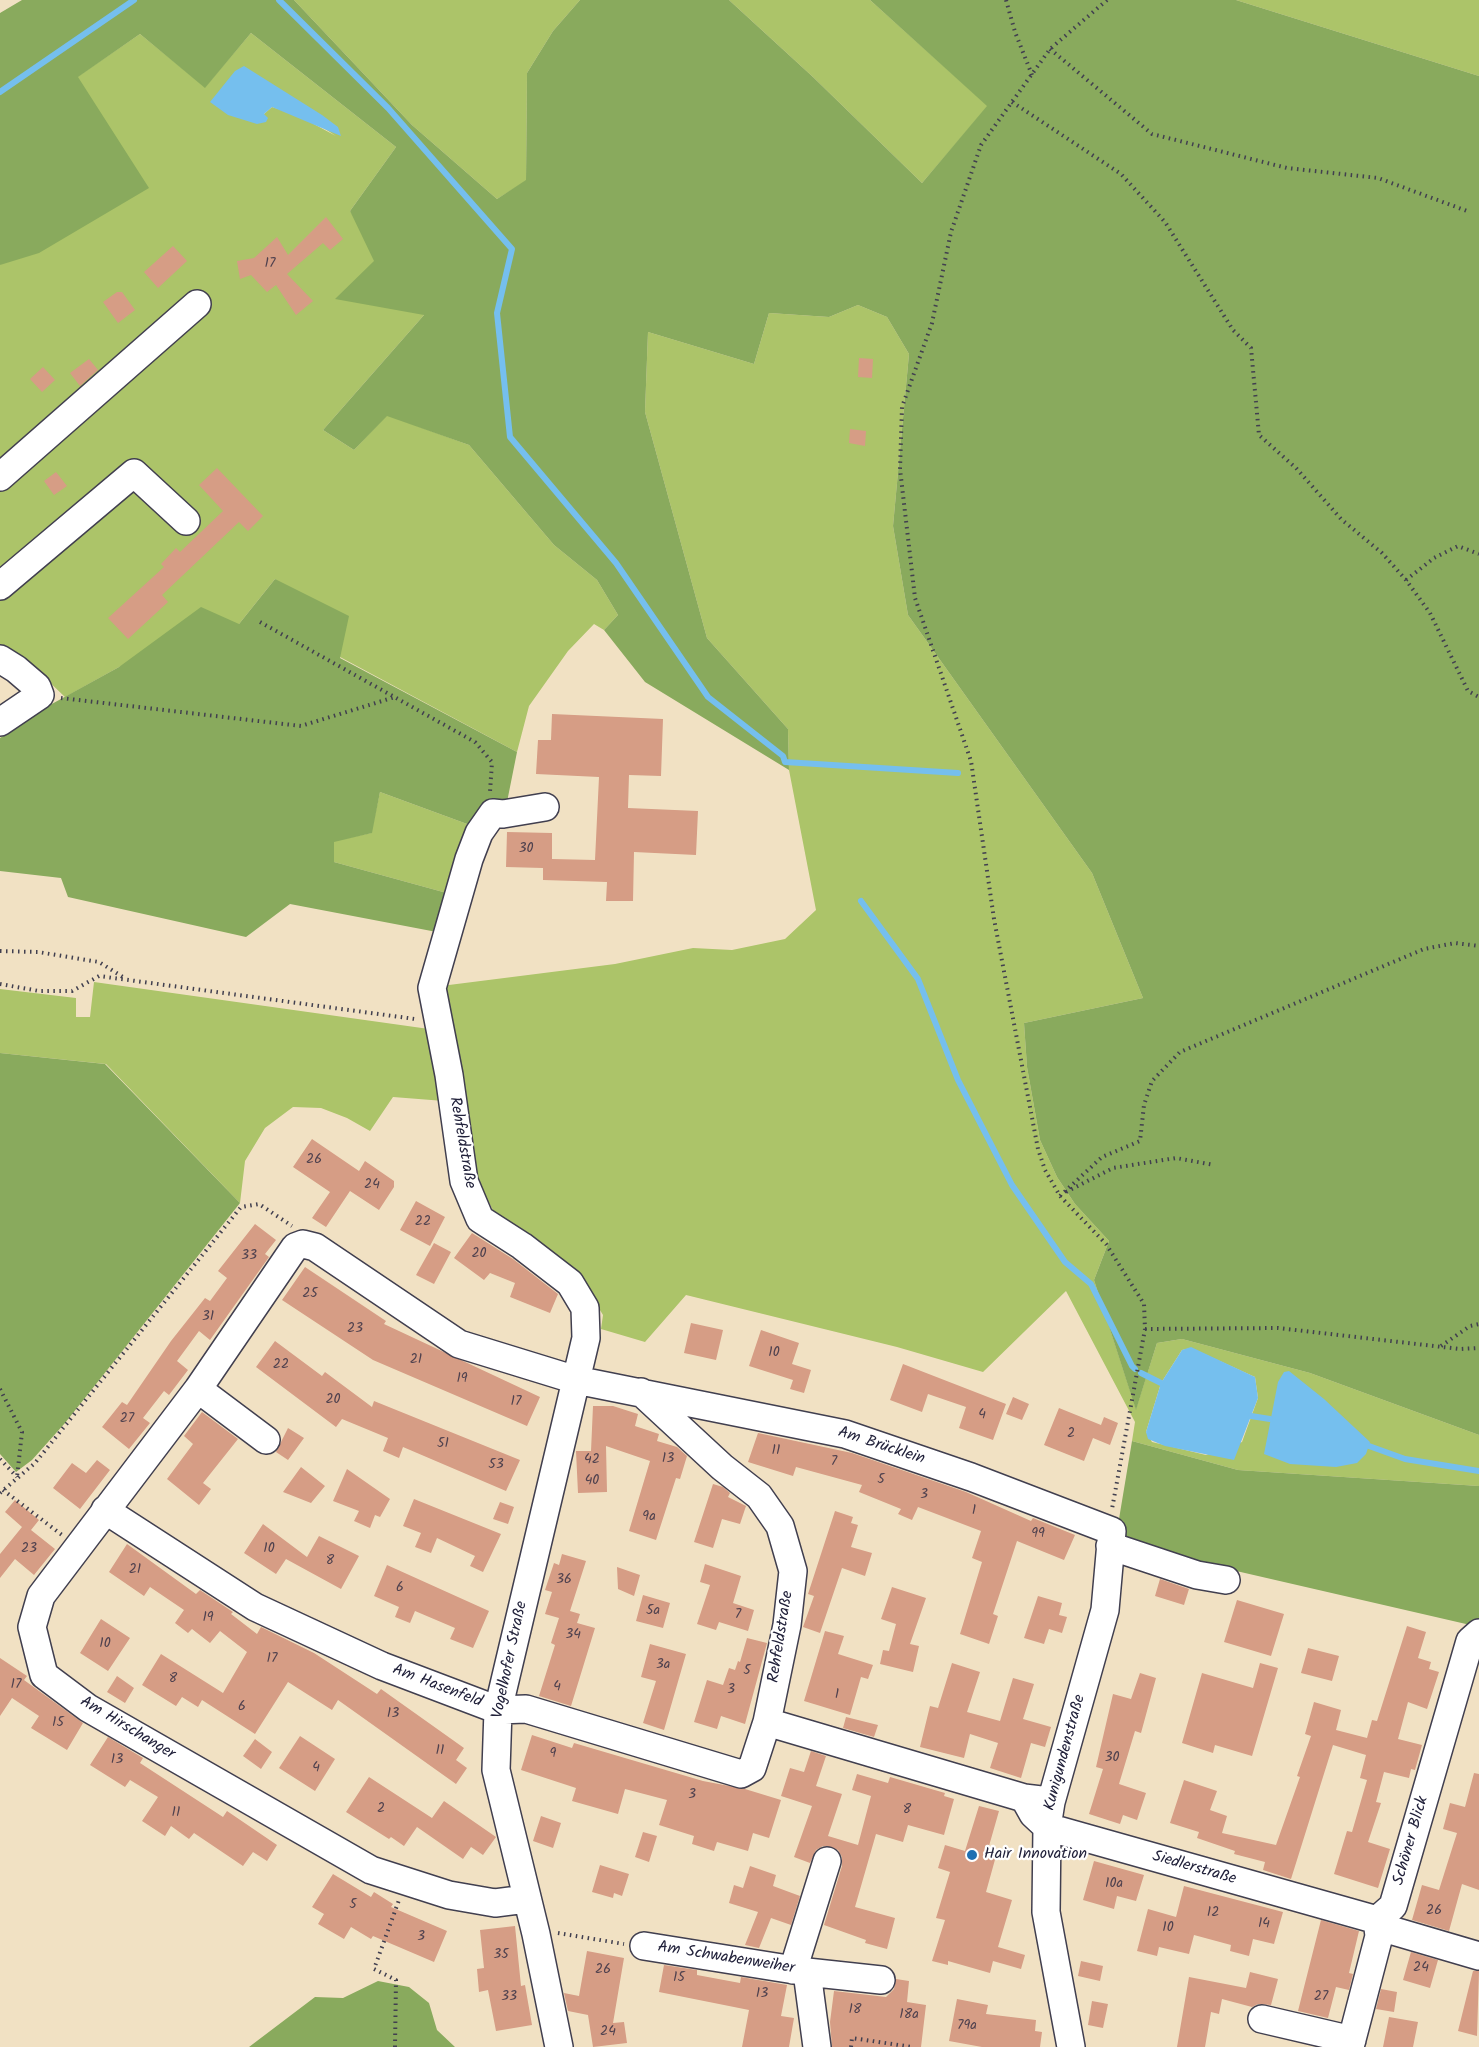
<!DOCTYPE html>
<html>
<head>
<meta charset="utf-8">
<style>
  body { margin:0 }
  canvas { display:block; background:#f1e1c3 }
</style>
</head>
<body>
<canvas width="1479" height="2047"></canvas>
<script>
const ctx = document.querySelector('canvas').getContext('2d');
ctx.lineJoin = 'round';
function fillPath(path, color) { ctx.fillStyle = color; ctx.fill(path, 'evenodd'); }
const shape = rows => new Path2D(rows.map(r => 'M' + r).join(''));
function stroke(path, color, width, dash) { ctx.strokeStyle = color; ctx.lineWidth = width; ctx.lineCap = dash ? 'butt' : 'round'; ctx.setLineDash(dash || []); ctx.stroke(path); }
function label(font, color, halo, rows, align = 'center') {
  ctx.font = font + ' Kalam,sans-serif'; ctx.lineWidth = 4.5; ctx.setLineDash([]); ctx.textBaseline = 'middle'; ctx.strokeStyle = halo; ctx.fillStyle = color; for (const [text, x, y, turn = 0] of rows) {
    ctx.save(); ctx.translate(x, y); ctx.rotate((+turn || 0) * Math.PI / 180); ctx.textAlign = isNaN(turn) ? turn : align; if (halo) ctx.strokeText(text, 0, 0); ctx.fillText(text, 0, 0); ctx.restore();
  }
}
fillPath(shape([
  [294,0,580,0,553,31,527,73,526,181,497,199,412,125],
  [729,0,870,0,988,106,922,183,813,77],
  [1236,0,1479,0,1479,76],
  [251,33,396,147,350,211,424,315,323,430,354,450,387,415,469,445,554,545,597,580,618,615,604,630,594,624,568,651,529,706,517,752,340,657,275,579,239,624,119,667,65,697,42,675,0,651,0,265,77,77,140,34,205,87],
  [235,71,336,136,297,115,272,107,264,114],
  [858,305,887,317,909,354,893,526,908,615,1092,873,1143,998,1024,1023,1027,1067,1040,1140,1057,1177,1075,1204,1109,1241,1094,1280,1136,1409,1157,1343,1182,1339,1310,1373,1479,1435,1479,1486,1238,1470,1132,1441,1135,1422,1066,1291,983,1372,897,1347,686,1295,645,1342,601,1329,603,1315,576,1271,496,1216,476,1178,441,986,615,964,693,948,732,950,785,939,816,910,789,770,788,729,707,638,645,412,648,332,754,364,769,313,829,317],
  [1191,1348,1255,1377,1258,1398,1242,1442,1206,1455,1152,1442,1146,1432,1161,1383,1182,1350],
  [380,792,478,828,454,895,334,862,334,841,371,833],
  [94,982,429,1029,444,1101,393,1097,370,1131,347,1118,321,1108,293,1107,265,1128,245,1161,240,1203,106,1064,0,1053,0,989,76,998,76,1017,90,1017]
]), '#acc469');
fillPath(shape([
  [22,0,294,0,412,125,497,199,526,180,527,73,553,31,580,0,729,0,813,77,922,183,987,106,870,0,1236,0,1479,76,1479,1435,1310,1373,1182,1339,1157,1343,1136,1410,1094,1280,1109,1241,1075,1204,1057,1177,1040,1140,1027,1067,1024,1023,1143,998,1092,873,908,615,893,526,909,354,887,317,858,305,829,317,769,313,754,364,648,332,645,412,707,638,788,729,789,770,645,682,604,630,618,615,597,580,554,545,469,445,387,416,354,450,323,430,424,315,335,299,374,261,350,211,396,147,251,33,205,88,140,34,78,77,149,188,39,253,0,265,0,13],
  [275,579,349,616,340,658,517,752,506,807,478,828,380,792,372,833,334,842,334,862,454,895,442,933,290,904,246,937,68,897,61,878,0,871,0,738,50,705,119,667,201,607,239,624],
  [0,1053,105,1064,240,1203,65,1423,32,1460,16,1472,0,1454],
  [1132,1441,1238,1470,1479,1486,1479,1627,1115,1543],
  [378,1981,409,1987,429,2003,437,2030,455,2047,249,2047,315,1997,343,1998]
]), '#89aa5d');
fillPath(shape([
  [244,66,322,115,338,127,341,136,272,107,264,114,268,118,266,122,257,124,228,115,210,102,235,71],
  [1191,1347,1255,1377,1258,1398,1234,1460,1165,1446,1148,1439,1146,1432,1161,1383,1182,1350],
  [1289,1371,1324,1399,1370,1442,1366,1454,1357,1463,1336,1467,1290,1464,1264,1454,1278,1382,1284,1372]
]), '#75bfee');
stroke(shape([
  [279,0,388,108,512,249,497,313,510,437,616,563,708,697,783,756,785,762,958,773],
  [0,92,134,0],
  [861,901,918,979,958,1080,1012,1185,1065,1262,1091,1284,1132,1366,1135,1369],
  [1141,1373,1161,1383],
  [1251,1416,1270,1419],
  [1369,1446,1405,1459,1479,1471]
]), '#75bfee', 6);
fillPath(shape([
  [326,217,343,239,330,250,323,243,287,274,313,301,296,315,276,285,267,292,251,275,240,279,237,261,254,258,277,237,288,255],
  [173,246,187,261,158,288,144,272],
  [117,292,122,292,135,310,118,323,103,302],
  [859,358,873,359,872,378,858,377],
  [89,359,98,370,80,386,70,373],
  [43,367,55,380,42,392,30,379],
  [850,429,866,431,865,446,849,443],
  [217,468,263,516,248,531,239,522,162,595,168,602,128,639,108,618,164,567,161,564,176,548,180,552,223,511,199,485],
  [56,472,67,486,54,495,44,481],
  [552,714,663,719,661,776,629,775,628,808,698,811,696,855,634,852,633,901,606,901,607,882,543,880,543,868,506,867,507,832,552,833,552,859,595,860,599,777,536,774,538,740,551,740],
  [312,1139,359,1171,365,1161,394,1181,394,1187,379,1210,350,1191,326,1227,312,1218,330,1192,293,1167],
  [416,1201,445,1217,430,1246,400,1230],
  [255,1224,276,1240,265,1254,269,1257,210,1340,199,1331,177,1361,188,1370,169,1395,164,1391,143,1418,150,1423,129,1449,102,1427,122,1402,127,1405,171,1341,205,1298,210,1301,227,1278,218,1271],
  [472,1233,513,1259,558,1294,550,1313,510,1297,515,1283,490,1273,484,1280,454,1258],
  [434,1243,451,1252,434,1284,416,1275],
  [305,1267,386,1321,384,1324,540,1397,527,1426,373,1360,282,1300],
  [691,1323,723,1330,716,1360,684,1353],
  [761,1330,799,1343,792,1364,811,1370,804,1393,790,1389,793,1380,749,1366],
  [275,1341,322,1376,325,1372,372,1407,374,1401,520,1460,506,1491,403,1447,399,1458,383,1451,388,1438,342,1419,336,1427,256,1367],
  [903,1364,1006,1404,993,1440,959,1428,966,1407,928,1394,922,1412,890,1400],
  [1013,1397,1029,1404,1022,1420,1006,1414],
  [593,1406,613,1406,638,1414,635,1426,659,1434,657,1441,677,1447,687,1456,680,1479,676,1478,656,1540,629,1531,650,1461,606,1446,607,1492,578,1493,576,1451,591,1451],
  [1059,1408,1101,1425,1104,1417,1118,1423,1110,1445,1093,1438,1084,1461,1044,1445],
  [202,1412,238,1439,203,1483,211,1489,199,1505,167,1479,193,1444,184,1436],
  [288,1428,304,1438,288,1460,276,1452],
  [758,1433,852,1453,966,1492,1031,1521,1033,1518,1075,1535,1064,1560,1017,1541,993,1614,998,1616,989,1644,960,1634,982,1562,972,1558,981,1531,918,1507,912,1520,898,1514,901,1509,859,1492,862,1485,796,1467,793,1476,748,1462],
  [97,1460,110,1470,80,1509,53,1488,72,1463,86,1473],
  [301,1467,325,1486,311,1503,283,1492],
  [347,1469,390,1499,380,1517,375,1515,370,1528,354,1521,359,1511,333,1501],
  [713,1484,723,1487,730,1493,728,1497,746,1506,740,1524,722,1519,713,1548,694,1542],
  [414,1499,501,1534,483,1572,470,1566,475,1556,437,1538,431,1553,415,1547,421,1533,403,1526],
  [15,1500,39,1520,31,1530,55,1549,34,1575,15,1559,0,1578,0,1554,22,1527,5,1512],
  [500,1502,514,1507,508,1524,493,1519],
  [835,1511,853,1517,851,1523,858,1525,851,1547,872,1553,865,1576,842,1568,820,1633,803,1627,814,1596,808,1594],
  [263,1524,307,1557,319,1536,359,1556,341,1589,286,1559,276,1574,244,1553],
  [127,1544,196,1594,200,1590,233,1612,231,1614,257,1634,261,1627,314,1653,377,1694,381,1689,464,1748,456,1760,467,1768,456,1784,338,1700,332,1710,288,1682,255,1734,202,1700,198,1707,182,1697,176,1706,142,1685,161,1654,223,1693,247,1652,220,1631,210,1643,192,1629,188,1633,175,1623,184,1610,150,1587,144,1596,109,1572],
  [562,1554,586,1561,570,1611,580,1614,577,1623,595,1628,571,1706,539,1696,555,1645,551,1643,559,1618,545,1614,552,1592,545,1590,554,1563,559,1565],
  [705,1564,741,1576,733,1603,754,1610,748,1631,719,1622,716,1630,697,1624,710,1585,700,1582],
  [387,1565,489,1611,473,1648,450,1639,455,1628,415,1611,410,1623,395,1617,399,1607,374,1596],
  [617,1567,640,1575,634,1596,618,1589],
  [1160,1579,1189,1589,1184,1605,1155,1596],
  [892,1587,926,1598,910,1644,919,1646,913,1672,880,1664,883,1650,889,1651,896,1624,881,1619],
  [643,1595,670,1603,663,1628,636,1621],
  [1038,1596,1062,1603,1059,1615,1067,1617,1062,1633,1049,1629,1044,1644,1024,1638],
  [1237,1600,1284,1614,1271,1656,1224,1642],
  [101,1619,130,1638,108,1671,80,1653],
  [1407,1626,1426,1632,1418,1658,1431,1662,1429,1669,1439,1672,1427,1709,1408,1702,1398,1739,1422,1745,1415,1770,1411,1769,1409,1778,1384,1772,1376,1802,1381,1803,1368,1842,1390,1849,1378,1888,1334,1874,1347,1831,1352,1832,1367,1780,1360,1778,1366,1755,1333,1745,1291,1879,1263,1870,1265,1862,1234,1854,1235,1851,1197,1838,1199,1832,1170,1823,1184,1780,1217,1791,1210,1810,1227,1816,1222,1833,1276,1845,1300,1777,1297,1776,1311,1736,1305,1734,1314,1702,1341,1710,1336,1730,1367,1738,1372,1720,1377,1721],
  [825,1631,844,1636,838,1654,873,1665,868,1679,861,1677,850,1715,804,1701],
  [747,1638,767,1643,745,1724,721,1716,717,1729,694,1722,707,1680,723,1685,729,1668,735,1670,738,1661,740,1662],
  [650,1644,686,1654,664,1730,643,1723,656,1681,641,1677],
  [1308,1648,1339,1656,1332,1681,1301,1673],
  [0,1658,27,1676,24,1680,83,1723,67,1750,31,1728,39,1716,12,1698,0,1716],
  [952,1663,980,1672,967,1712,1000,1721,1013,1678,1034,1684,1023,1719,1051,1727,1045,1747,1031,1743,1021,1778,990,1768,998,1743,970,1734,964,1758,920,1747,930,1706,938,1708],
  [1260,1663,1278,1668,1252,1756,1215,1745,1213,1753,1182,1743,1202,1673,1253,1688],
  [1140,1673,1156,1678,1141,1733,1135,1731,1119,1784,1146,1793,1137,1820,1123,1815,1120,1824,1089,1814,1103,1769,1096,1767,1113,1694,1131,1699],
  [117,1676,134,1688,125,1703,107,1692],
  [846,1717,878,1725,874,1737,843,1728],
  [532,1735,572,1748,574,1743,703,1781,745,1789,781,1800,769,1838,753,1833,748,1851,717,1842,714,1851,692,1844,694,1836,659,1825,667,1800,625,1789,618,1814,572,1801,576,1788,521,1770],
  [300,1736,335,1759,315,1791,279,1768],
  [108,1737,143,1758,140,1763,223,1817,227,1811,277,1845,267,1861,253,1852,243,1866,194,1833,189,1839,171,1826,165,1836,142,1821,158,1797,130,1780,125,1787,90,1765],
  [255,1739,272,1752,261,1769,243,1756],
  [811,1751,826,1756,816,1786,842,1794,828,1836,858,1845,871,1796,852,1790,857,1774,888,1783,890,1777,945,1793,944,1796,954,1799,944,1835,908,1825,903,1842,876,1834,855,1907,895,1918,887,1949,865,1943,866,1940,824,1925,842,1866,842,1857,838,1850,823,1846,816,1850,810,1863,794,1857,812,1806,781,1796,790,1768,804,1772],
  [1474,1773,1479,1774,1479,1890,1462,1884,1449,1931,1412,1920,1422,1885,1439,1890,1457,1833,1443,1829,1450,1803,1465,1807],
  [369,1777,432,1818,444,1801,496,1837,483,1855,471,1847,463,1859,417,1827,404,1846,391,1837,389,1839,346,1812],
  [979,1806,999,1811,987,1853,996,1856,986,1892,1012,1900,998,1947,1025,1955,1021,1969,993,1961,990,1973,948,1961,948,1965,932,1961,945,1920,936,1918,950,1872,938,1868,945,1845,965,1851],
  [541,1816,561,1823,553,1848,533,1841],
  [643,1832,657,1836,649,1862,635,1857],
  [1094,1861,1144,1875,1136,1901,1117,1896,1114,1909,1083,1900],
  [600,1865,629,1874,622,1896,614,1893,613,1898,592,1892],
  [750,1866,776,1875,773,1886,800,1896,791,1925,771,1918,759,1948,745,1945,758,1912,729,1903,734,1885,743,1888],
  [333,1874,371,1897,374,1892,393,1904,391,1907,447,1931,434,1962,373,1936,371,1939,351,1927,344,1939,318,1924,324,1914,312,1907],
  [1184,1886,1283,1912,1274,1944,1253,1939,1249,1956,1230,1951,1231,1945,1194,1935,1189,1954,1159,1947,1157,1956,1137,1951,1148,1909,1176,1917],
  [1321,1920,1359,1931,1349,1973,1353,1974,1349,1990,1336,1987,1328,2018,1298,2011],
  [515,1926,521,1986,525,1985,532,2025,496,2031,488,1990,479,1992,477,1969,484,1968,480,1930],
  [587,1951,624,1958,613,2023,624,2022,627,2043,593,2047,588,2015,568,2011,564,1993,579,1996],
  [1411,1952,1438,1960,1430,1988,1403,1980],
  [1081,1961,1103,1966,1100,1981,1078,1976],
  [664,1965,697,1970,697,1975,740,1983,741,1977,787,1985,781,2016,794,2018,789,2047,742,2047,749,2010,659,1992],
  [1473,1971,1479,1971,1477,2036,1458,2031],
  [1250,1972,1278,1979,1271,2005,1258,2004,1252,2007,1222,1999,1219,2014,1211,2012,1205,2047,1177,2047,1189,1977,1246,1988],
  [896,1979,909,1981,907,2002,926,2005,921,2047,832,2047,830,2022,834,1991,886,1997,894,1989],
  [1381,1989,1397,1992,1394,2012,1376,2009],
  [957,1999,988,2005,986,2014,1036,2020,1035,2031,1042,2032,1040,2047,982,2047,949,2041],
  [1092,2001,1108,2004,1103,2028,1088,2025],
  [1389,2017,1418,2022,1413,2047,1383,2047]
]), '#d69d85');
const minor = shape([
  [0,477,197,304],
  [0,586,134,473,186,521],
  [0,659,16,669,37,687,40,695,0,722],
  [545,807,503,814,493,813,479,833,469,859,432,988,449,1075,464,1181,480,1219,522,1246,570,1283,585,1308,586,1338,498,1710,496,1770,536,1934,559,2047],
  [198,1389,266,1440],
  [105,1510,255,1607,382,1666,498,1710,526,1709,741,1774,752,1768,767,1722,787,1625,793,1571,780,1526,759,1496,722,1467,641,1392],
  [1110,1546,1197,1575,1226,1580],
  [767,1722,1024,1798,1041,1800],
  [1024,1798,1033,1814,1047,1827,1377,1920],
  [526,1899,495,1903,449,1895,371,1870,88,1708,44,1675,32,1627,41,1596,198,1389,295,1247,303,1244,315,1247,459,1344,576,1380,845,1434,971,1477,1112,1531,1105,1610,1051,1802,1047,1827,1046,1912,1071,2047],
  [1377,1920,1393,1906,1470,1641,1479,1633],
  [1380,1927,1479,1956],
  [644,1946,807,1972,817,2047],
  [793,1970,827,1861],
  [807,1972,881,1980],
  [1262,2019,1352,2040],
  [1350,2047,1379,1936,1377,1920]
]);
stroke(minor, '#413f4f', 30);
stroke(shape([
  [1006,0,1015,32,1032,75],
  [1107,0,1050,49,981,145,951,232,932,323,902,407,900,469,915,598,971,761,994,919,1038,1149,1045,1170,1060,1196,1106,1244,1144,1304,1145,1329,1112,1509],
  [1050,49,1152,134,1287,168,1378,178,1467,211],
  [1012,102,1121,174,1165,222,1233,330,1251,348,1259,435,1296,468,1341,519,1382,553,1406,580,1430,613,1468,691,1479,697],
  [1406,580,1434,558,1458,546,1479,554],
  [260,622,475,742,492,762,490,792],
  [61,698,301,726,395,697],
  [0,951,38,952,99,962,126,979],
  [0,984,39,991,72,991,99,976,415,1019],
  [1066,1192,1113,1168,1176,1158,1214,1165],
  [1060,1196,1102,1157,1140,1141,1144,1105,1152,1081,1180,1052,1424,949,1455,943,1479,946],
  [1145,1329,1278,1328,1460,1349,1479,1348],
  [1441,1346,1470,1326,1479,1324],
  [0,1389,22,1432,17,1477],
  [0,1459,17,1477],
  [3,1490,62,1535],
  [0,1493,35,1463,241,1207,259,1204,292,1226],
  [558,1933,624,1944],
  [395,2047,396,1980,374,1969,399,1900],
  [851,2047,852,2038,912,2047]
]), '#413f4f', 4, [1.5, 4.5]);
stroke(minor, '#fff', 27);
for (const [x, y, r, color] of [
  [972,1855,6,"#1f6fb2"]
]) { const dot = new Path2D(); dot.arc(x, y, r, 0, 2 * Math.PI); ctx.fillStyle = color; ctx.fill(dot); stroke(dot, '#fff', 2); }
label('14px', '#4f414e', null, [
  ["17",270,265],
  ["30",526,850],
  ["26",314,1161],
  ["24",372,1186],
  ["22",423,1223],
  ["20",479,1255],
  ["33",249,1257],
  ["25",310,1295],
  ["31",208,1318],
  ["23",355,1330],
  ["10",774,1354],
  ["21",416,1361],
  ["22",281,1366],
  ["19",462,1380],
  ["20",333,1401],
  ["17",516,1403],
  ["4",982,1416],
  ["27",127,1420],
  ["2",1071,1435],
  ["51",443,1445],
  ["11",776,1452],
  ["13",668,1460],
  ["42",592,1461],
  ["7",834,1463],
  ["53",496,1466],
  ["5",881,1481],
  ["40",592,1482],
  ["3",924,1496],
  ["1",974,1512],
  ["9a",649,1518],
  ["99",1038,1535],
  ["23",29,1550],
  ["10",269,1550],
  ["8",330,1562],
  ["21",135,1571],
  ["36",564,1581],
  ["6",400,1589],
  ["5a",653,1612],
  ["7",738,1616],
  ["19",208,1619],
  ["34",573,1636],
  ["10",105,1645],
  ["17",272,1660],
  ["3a",663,1666],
  ["5",747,1672],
  ["8",173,1680],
  ["17",16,1686],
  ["4",557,1688],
  ["3",731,1691],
  ["1",837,1696],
  ["6",242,1708],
  ["13",393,1715],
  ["15",58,1724],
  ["11",440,1752],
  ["9",553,1755],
  ["30",1112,1759],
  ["13",117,1761],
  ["4",316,1769],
  ["3",692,1796],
  ["2",381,1810],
  ["8",907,1811],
  ["11",176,1814],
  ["10a",1114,1885],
  ["5",353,1906],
  ["26",1434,1912],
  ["12",1213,1914],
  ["14",1264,1925],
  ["10",1168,1929],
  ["3",421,1938],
  ["35",501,1956],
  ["24",1421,1969],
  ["26",603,1971],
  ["15",679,1979],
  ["13",762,1995],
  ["33",509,1998],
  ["27",1321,1998],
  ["18",855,2011],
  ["18a",909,2016],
  ["79a",967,2027],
  ["24",608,2033]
]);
label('16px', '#22223b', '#fff', [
  ["Rehfeldstraße",461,1143,80],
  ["Am Brücklein",881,1447,18],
  ["Rehfeldstraße",782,1637,-81],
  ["Vogelhofer Straße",511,1660,-78],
  ["Am Hasenfeld",437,1687,21],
  ["Am Hirschanger",127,1729,31],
  ["Kunigundenstraße",1066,1753,-75],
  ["Schöner Blick",1412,1841,-74],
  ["Siedlerstraße",1194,1869,16],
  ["Am Schwabenweiher",726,1959,9]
]);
label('16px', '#22223b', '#fff', [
  ["Hair Innovation",984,1855]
], 'left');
</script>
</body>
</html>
